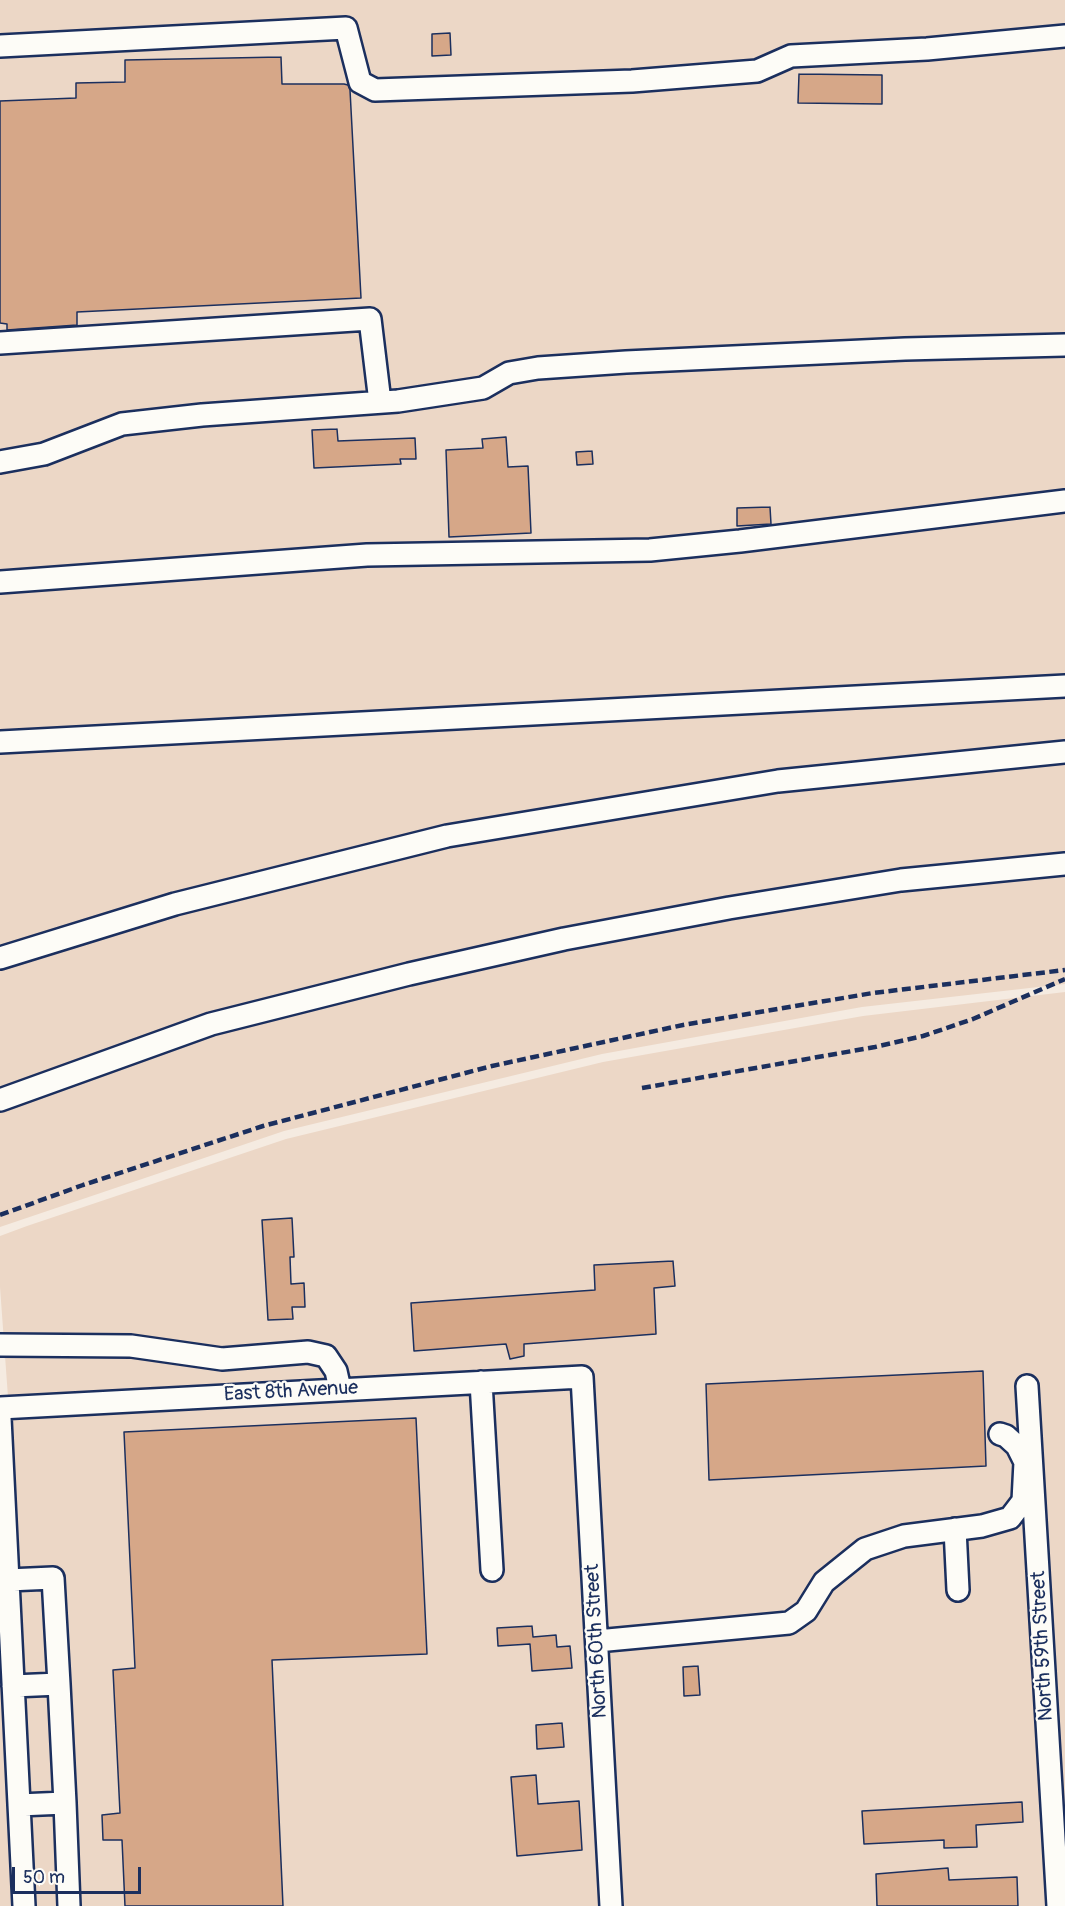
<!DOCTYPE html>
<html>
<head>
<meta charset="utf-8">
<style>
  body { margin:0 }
  #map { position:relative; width:1065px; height:1906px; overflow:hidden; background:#f5ebe1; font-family:Pangolin,sans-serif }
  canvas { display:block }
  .scale { position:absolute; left:12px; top:1867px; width:129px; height:27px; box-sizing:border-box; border:3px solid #1b2f5e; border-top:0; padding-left:8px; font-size:18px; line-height:21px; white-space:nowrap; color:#1b2f5e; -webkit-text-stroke:4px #fdfcf7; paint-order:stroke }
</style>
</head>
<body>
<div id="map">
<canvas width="1065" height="1906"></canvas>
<div class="scale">50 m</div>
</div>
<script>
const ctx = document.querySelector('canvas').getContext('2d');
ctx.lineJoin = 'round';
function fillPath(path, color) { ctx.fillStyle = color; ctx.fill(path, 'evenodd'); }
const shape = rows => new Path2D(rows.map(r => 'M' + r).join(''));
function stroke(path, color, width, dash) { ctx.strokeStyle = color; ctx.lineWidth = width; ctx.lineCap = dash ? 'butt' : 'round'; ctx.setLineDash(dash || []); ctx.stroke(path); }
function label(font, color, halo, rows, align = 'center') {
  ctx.font = font + ' Pangolin,sans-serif'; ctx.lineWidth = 4.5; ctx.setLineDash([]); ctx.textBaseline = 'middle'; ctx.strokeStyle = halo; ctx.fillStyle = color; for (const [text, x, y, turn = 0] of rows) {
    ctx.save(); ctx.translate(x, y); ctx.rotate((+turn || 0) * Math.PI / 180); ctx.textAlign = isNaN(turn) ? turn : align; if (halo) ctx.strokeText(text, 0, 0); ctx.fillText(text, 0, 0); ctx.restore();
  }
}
fillPath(shape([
  [0,0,1065,0,1065,984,862,1007,602,1054,284,1131,0,1227],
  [1065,992,1065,1867,1035,1376,1018,1377,1050,1906,620,1906,590,1367,8,1397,0,1287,0,1236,27,1226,286,1139,603,1062,863,1016],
  [574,1387,602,1906,33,1906,9,1417],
  [0,1597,15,1906,0,1906]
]), '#ecd7c6');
const building = shape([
  [450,33,451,55,432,56,432,34,450,33],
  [281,57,282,84,344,84,348,85,350,90,361,298,77,312,77,325,7,330,7,324,0,323,0,101,76,98,76,83,125,82,125,60,281,57],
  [799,74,882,75,882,104,798,103,799,74],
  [337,429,338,441,415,438,416,459,400,459,401,464,314,468,312,430,337,429],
  [506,437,508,467,528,466,531,533,449,537,446,450,483,448,482,439,506,437],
  [592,451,593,464,577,465,576,452,592,451],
  [770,507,771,524,737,526,737,508,770,507],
  [292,1218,294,1257,290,1257,291,1284,304,1283,305,1307,292,1307,293,1319,268,1320,262,1220,292,1218],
  [673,1261,675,1286,654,1288,656,1334,524,1344,524,1356,510,1359,506,1344,414,1351,411,1303,595,1290,594,1265,673,1261],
  [983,1371,986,1466,709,1480,706,1384,983,1371],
  [416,1418,427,1654,272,1660,283,1906,125,1906,122,1840,103,1840,102,1815,120,1813,113,1670,135,1668,124,1432,416,1418],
  [532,1626,533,1637,556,1635,557,1647,570,1646,572,1668,532,1671,530,1644,498,1646,497,1628,532,1626],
  [698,1666,700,1695,684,1696,683,1667,698,1666],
  [562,1723,564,1747,537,1749,536,1725,562,1723],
  [536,1775,538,1804,579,1801,582,1850,517,1856,511,1777,536,1775],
  [1022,1802,1023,1822,976,1825,977,1847,944,1848,944,1840,864,1844,862,1811,1022,1802],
  [948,1868,949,1880,1017,1877,1018,1906,877,1906,876,1874,948,1868]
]);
fillPath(building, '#d6a788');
stroke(building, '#1b2f5e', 1.5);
const minor = shape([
  [0,46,346,28,360,82,375,90,632,81,757,71,791,56,927,49,1065,36],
  [0,343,370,319,380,402],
  [0,462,44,454,122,424,202,415,398,401,483,388,509,373,538,368,626,362,905,349,1065,345],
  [0,582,367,555,650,550,740,541,1065,501],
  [0,742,1065,686],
  [0,958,175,904,447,836,778,781,1065,752],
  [0,1100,211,1024,409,974,564,939,729,908,901,880,1065,864],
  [0,1345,131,1346,222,1359,308,1352,326,1356,336,1371,340,1389],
  [481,1382,492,1570],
  [1027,1386,1058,1906],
  [0,1408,582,1377,611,1906],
  [0,1418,24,1906],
  [955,1529,958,1590],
  [8,1580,53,1578,59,1684,13,1686],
  [597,1641,789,1623,806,1611,824,1582,865,1549,904,1536,982,1526,1010,1518,1023,1501,1025,1462,1017,1446,1006,1436,1000,1434],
  [65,1803,69,1906],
  [19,1805,65,1803,59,1684]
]);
stroke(minor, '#1b2f5e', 26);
stroke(minor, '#fdfcf7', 21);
stroke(shape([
  [642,1088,875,1047,923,1036,973,1019,1065,979],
  [0,1215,83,1185,263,1126,492,1066,683,1025,724,1018,873,993,1065,970]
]), '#1b2f5e', 4.5, [9, 4.5]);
label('20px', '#1b2f5e', '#fdfcf7', [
  ["East 8th Avenue",291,1392,-3],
  ["North 60th Street",597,1641,-93],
  ["North 59th Street",1043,1646,-93]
]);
</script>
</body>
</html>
